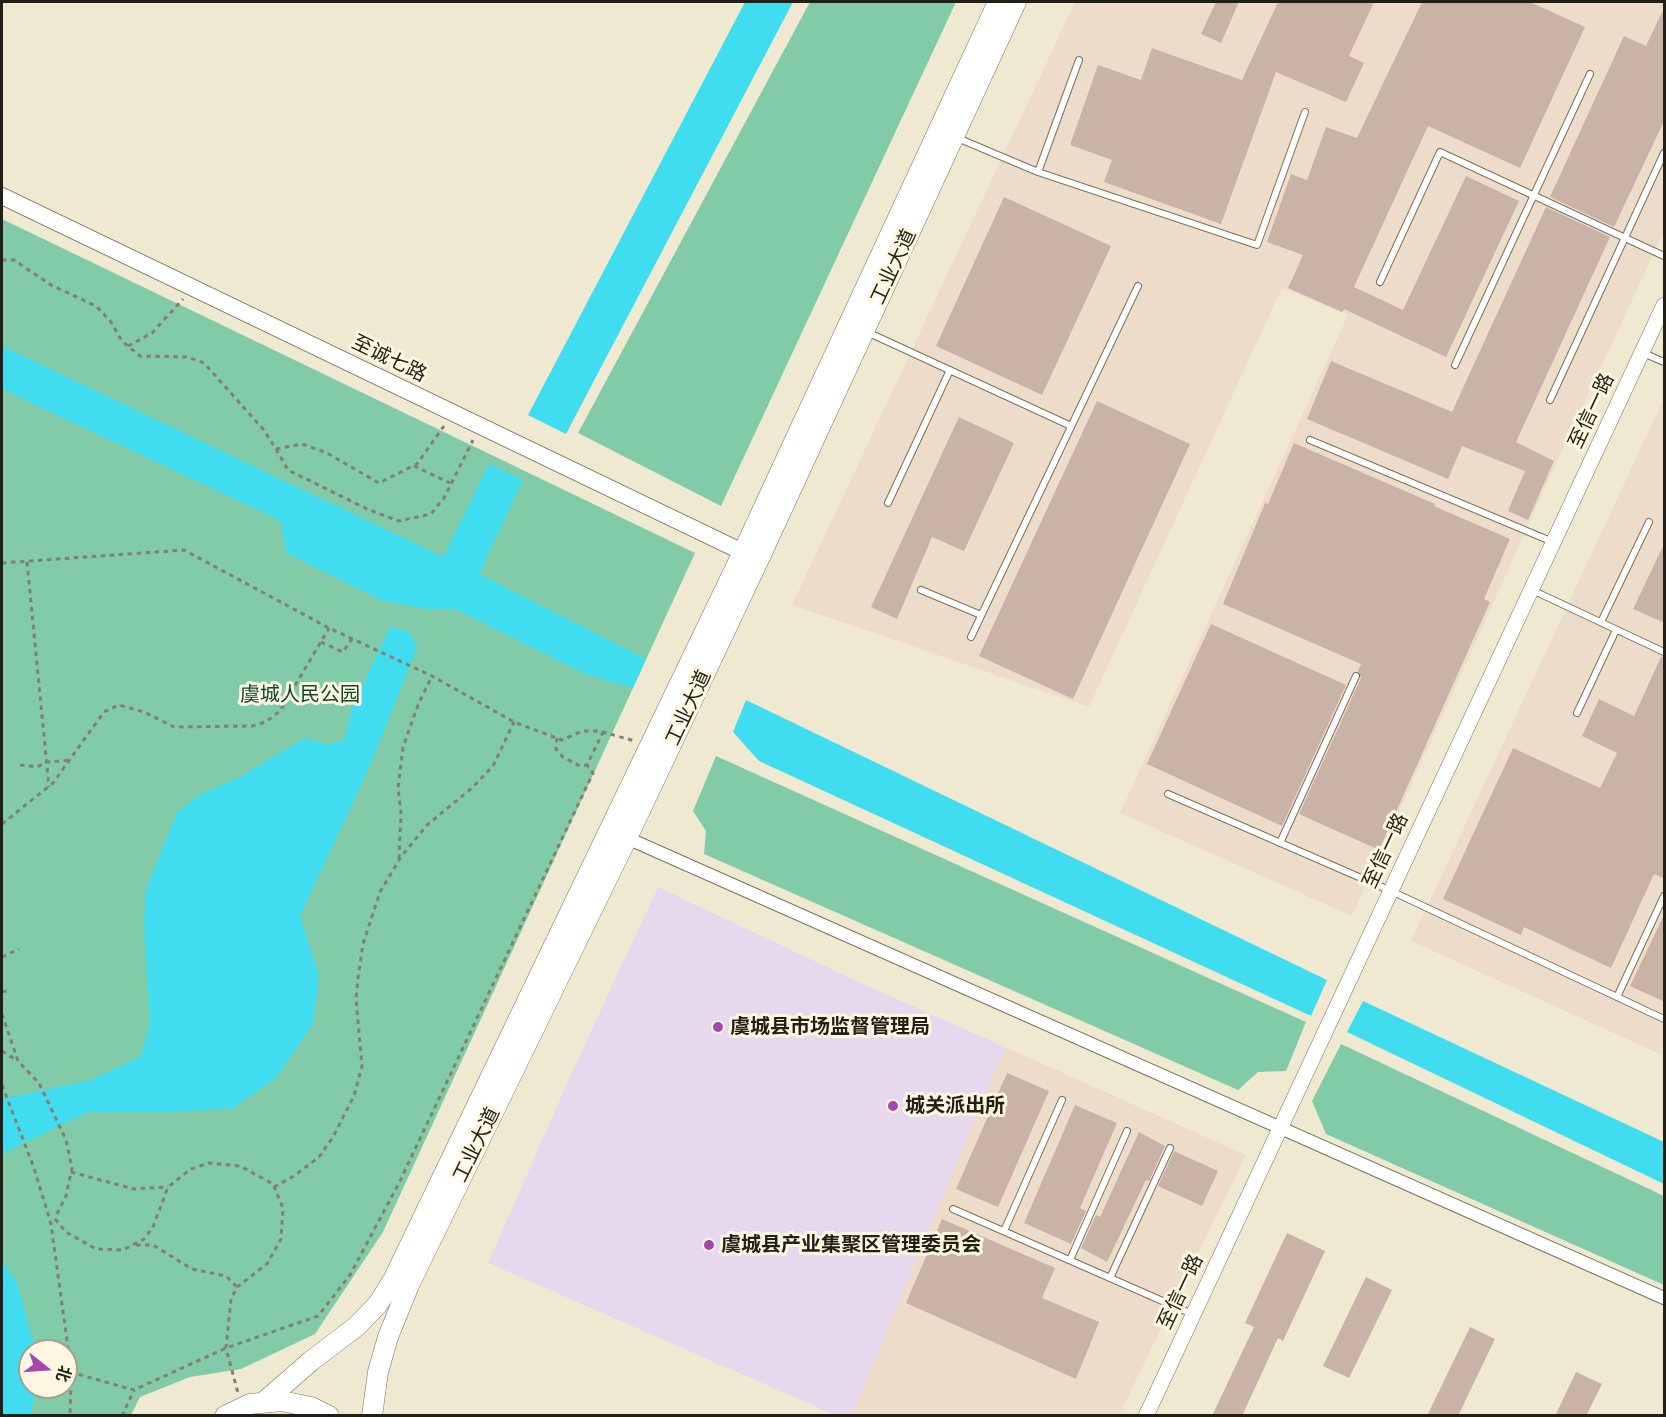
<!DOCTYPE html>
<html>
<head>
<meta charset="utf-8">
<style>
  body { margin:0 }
  #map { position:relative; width:1666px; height:1417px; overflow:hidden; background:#f0e9d2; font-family:Karla,"Noto Sans SC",sans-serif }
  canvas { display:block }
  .frame { position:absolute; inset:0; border:3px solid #221f17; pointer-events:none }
  .north { position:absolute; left:18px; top:1339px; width:60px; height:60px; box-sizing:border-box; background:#fdf6e0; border:2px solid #a5a090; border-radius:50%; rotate:107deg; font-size:16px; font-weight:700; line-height:24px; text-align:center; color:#221f17 }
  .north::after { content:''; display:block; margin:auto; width:21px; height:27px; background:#a746ad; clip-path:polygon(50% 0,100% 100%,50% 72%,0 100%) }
</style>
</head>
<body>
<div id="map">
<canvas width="1666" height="1417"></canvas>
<div class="frame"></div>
<div class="north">北</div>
</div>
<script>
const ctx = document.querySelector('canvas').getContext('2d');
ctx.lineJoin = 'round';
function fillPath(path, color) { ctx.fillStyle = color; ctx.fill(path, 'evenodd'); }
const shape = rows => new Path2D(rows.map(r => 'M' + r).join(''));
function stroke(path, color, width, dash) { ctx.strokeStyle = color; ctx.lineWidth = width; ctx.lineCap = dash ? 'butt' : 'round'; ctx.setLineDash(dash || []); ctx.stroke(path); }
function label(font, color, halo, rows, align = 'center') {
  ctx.font = font + ' Karla,"Noto Sans SC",sans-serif'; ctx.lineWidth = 6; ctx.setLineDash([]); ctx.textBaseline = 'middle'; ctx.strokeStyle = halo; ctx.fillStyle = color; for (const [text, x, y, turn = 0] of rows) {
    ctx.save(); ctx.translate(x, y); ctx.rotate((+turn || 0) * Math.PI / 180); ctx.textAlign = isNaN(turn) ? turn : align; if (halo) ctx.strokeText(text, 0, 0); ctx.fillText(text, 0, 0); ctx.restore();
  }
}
fillPath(shape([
  [658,887,863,984,1005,1047,852,1415,835,1415,488,1263,573,1070]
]), '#e7d9ed');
fillPath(shape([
  [1075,2,1664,2,1664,232,1559,457,1352,916,1120,813,1348,315,1282,288,1089,707,792,605],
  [1664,398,1664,1056,1411,941],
  [1005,1047,1246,1155,1119,1415,852,1416]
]), '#eedccb');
fillPath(shape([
  [810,2,956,2,721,506,578,433],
  [2,219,695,553,383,1232,315,1334,241,1369,190,1377,140,1397,131,1415,2,1415],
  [30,1351,66,1351,66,1387,30,1387],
  [716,756,1306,1022,1286,1071,1258,1072,1238,1090,704,854,706,831,693,811],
  [1341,1044,1664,1196,1664,1285,1326,1134,1312,1101]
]), '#81cba9');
fillPath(shape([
  [745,2,793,2,566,434,528,415],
  [2,346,443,557,489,464,523,480,479,574,646,659,633,688,585,674,455,609,427,609,383,601,286,553,281,521,2,389],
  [390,627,409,631,417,648,369,768,300,916,319,976,313,1024,276,1078,233,1108,170,1112,88,1112,2,1154,2,1099,91,1080,140,1057,150,1024,144,926,146,890,177,812,200,795,238,778,305,738,328,745,345,739,351,711],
  [746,700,1327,980,1311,1016,759,761,733,732],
  [1363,1001,1664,1142,1664,1184,1347,1032],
  [2,1260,17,1283,36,1351,30,1351,30,1387,36,1387,31,1415,2,1415]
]), '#3fddef');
fillPath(shape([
  [1216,2,1239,2,1221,43,1201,34],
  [1278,2,1374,2,1349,56,1364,63,1346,102,1276,72,1221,224,1104,182,1112,160,1070,145,1098,65,1141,80,1152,48,1242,80],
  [1422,2,1530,2,1585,27,1520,168,1428,126,1354,287,1403,310,1466,176,1519,201,1446,357,1344,309,1342,312,1288,288,1303,255,1267,242,1291,174,1307,180,1326,127,1357,138],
  [1665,6,1665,119,1614,227,1550,197,1624,36,1646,46],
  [1004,197,1111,246,1042,395,936,346],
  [1546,207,1610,237,1516,442,1554,461,1528,520,1508,511,1525,471,1462,446,1448,479,1307,419,1331,361,1452,412],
  [1097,401,1190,444,1073,699,979,656],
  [959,417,1014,443,964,551,932,537,897,619,871,607],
  [1294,443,1435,504,1434,506,1510,539,1484,599,1490,602,1379,850,1299,814,1361,678,1358,671,1361,664,1223,604,1265,503,1268,504],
  [1665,542,1665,623,1633,609],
  [1211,624,1346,685,1282,826,1147,764],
  [1661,657,1665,657,1665,879,1654,874,1611,968,1524,927,1521,935,1443,899,1513,748,1600,788,1617,753,1582,736,1599,699,1634,716],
  [1665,913,1665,1002,1630,986],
  [1007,1073,1049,1091,998,1207,956,1189],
  [1075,1105,1117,1123,1080,1208,1086,1211,1071,1244,1024,1223],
  [1139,1132,1165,1146,1149,1181,1146,1180,1107,1262,1081,1248,1096,1215,1100,1217],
  [1174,1151,1218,1171,1202,1206,1158,1186],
  [942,1219,1055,1268,1042,1298,1099,1322,1076,1379,906,1303],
  [1287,1233,1325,1251,1283,1341,1278,1338,1242,1416,1212,1416,1254,1327,1245,1323],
  [1366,1277,1392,1290,1349,1378,1323,1366],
  [1470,1327,1495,1339,1458,1416,1427,1416],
  [1576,1372,1602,1384,1586,1416,1555,1416]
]), '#c9b3a7');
const service = shape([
  [955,137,1038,172,1257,245,1305,112],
  [1038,172,1079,60],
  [1380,282,1440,152,1664,256],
  [867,332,1071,426],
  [1643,353,1664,362],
  [1455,365,1590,74],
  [1550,400,1664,153],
  [1310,440,1553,542],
  [888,503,950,370],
  [921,590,981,615],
  [1532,590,1664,652],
  [1601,622,1649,522],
  [971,637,1138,286],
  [1577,713,1616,630],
  [1168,794,1391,891,1664,1019],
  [1280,843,1356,676],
  [1617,997,1664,896],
  [953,1209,1192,1314],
  [1004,1231,1062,1100],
  [1070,1260,1127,1131],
  [1110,1278,1170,1148]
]);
const minor = shape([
  [627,838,1664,1298]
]);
const tertiary = shape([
  [1146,1416,1664,305]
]);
const secondary = shape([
  [2,196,753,557]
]);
const primary = shape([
  [265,1401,311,1361,357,1326,378,1304,393,1280,743,552,998,2],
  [225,1416,250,1404,281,1401,311,1407,329,1416],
  [372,1416,378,1372,388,1337,409,1285,627,838,759,559,1016,2]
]);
stroke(service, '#78725e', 8);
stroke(minor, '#78725e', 14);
stroke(tertiary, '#78725e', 16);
stroke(secondary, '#78725e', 18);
stroke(primary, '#78725e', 21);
stroke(shape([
  [2,260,14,260,51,285,96,306,111,322,122,341,140,356,187,357,204,363,263,429,276,449,302,444,327,453,379,483,417,464,444,426],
  [128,346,152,333,183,299],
  [276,449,288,470,367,509,399,521,431,514,444,498,473,440],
  [414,466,450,483],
  [27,562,49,787],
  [2,563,184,550,329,628,432,676,514,722,562,740,582,731,599,731,635,741],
  [321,642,343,652,352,639],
  [557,738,556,749,563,757,580,766,587,765,603,732],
  [20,765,37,767,47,762,72,760],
  [2,824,53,783,104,712,119,705,144,712,174,727,252,726,266,722,280,711,329,628],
  [399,859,401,813,398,788,403,747,418,705,432,676],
  [2,957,19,949],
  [2,992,10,990],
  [2,1014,18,1061,39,1083,66,1140,72,1168,66,1196,55,1218],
  [2,1051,16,1060],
  [2,1085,34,1168,51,1224,68,1348,71,1383,70,1416],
  [71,1172,134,1189,168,1187],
  [274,1187,294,1176,319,1157,333,1137,354,1096,362,1066,356,999,358,978,363,944,380,892,401,857,427,825,472,788,493,766,514,722],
  [55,1219,66,1232,96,1249,123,1250,144,1239,153,1227,168,1187,191,1169,209,1163,240,1166,273,1184,283,1208,281,1239,267,1264,237,1287,231,1299,226,1348,238,1393],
  [136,1245,153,1245,192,1269,226,1276,237,1287],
  [70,1372,134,1390,226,1348,318,1316,350,1275,399,1183,593,773,587,765],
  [122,1416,134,1390]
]), '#847f70', 3, [4.5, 4.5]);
stroke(service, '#fff', 6);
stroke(minor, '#fff', 12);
stroke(tertiary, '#fff', 15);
stroke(secondary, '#fff', 16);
stroke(primary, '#fff', 20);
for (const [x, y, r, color] of [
  [718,1027,6,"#a746ad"],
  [893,1106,6,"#a746ad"],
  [709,1245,6,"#a746ad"]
]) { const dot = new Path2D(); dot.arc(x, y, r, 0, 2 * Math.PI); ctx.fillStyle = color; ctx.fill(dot); stroke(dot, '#fdf6e0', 2); }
label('20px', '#221f17', '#fdf6e0', [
  ["工业大道",894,267,-65],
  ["至诚七路",389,359,26],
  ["至信一路",1592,411,-65],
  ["工业大道",689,708,-65],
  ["至信一路",1386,851,-65],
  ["工业大道",477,1145,-64],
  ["至信一路",1181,1292,-65]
]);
label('20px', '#134532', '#fdf6e0', [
  ["虞城人民公园",300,695]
]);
label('bold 20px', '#221f17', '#fdf6e0', [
  ["虞城县市场监督管理局",730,1027],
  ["城关派出所",905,1106],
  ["虞城县产业集聚区管理委员会",721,1245]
], 'left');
</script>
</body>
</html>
